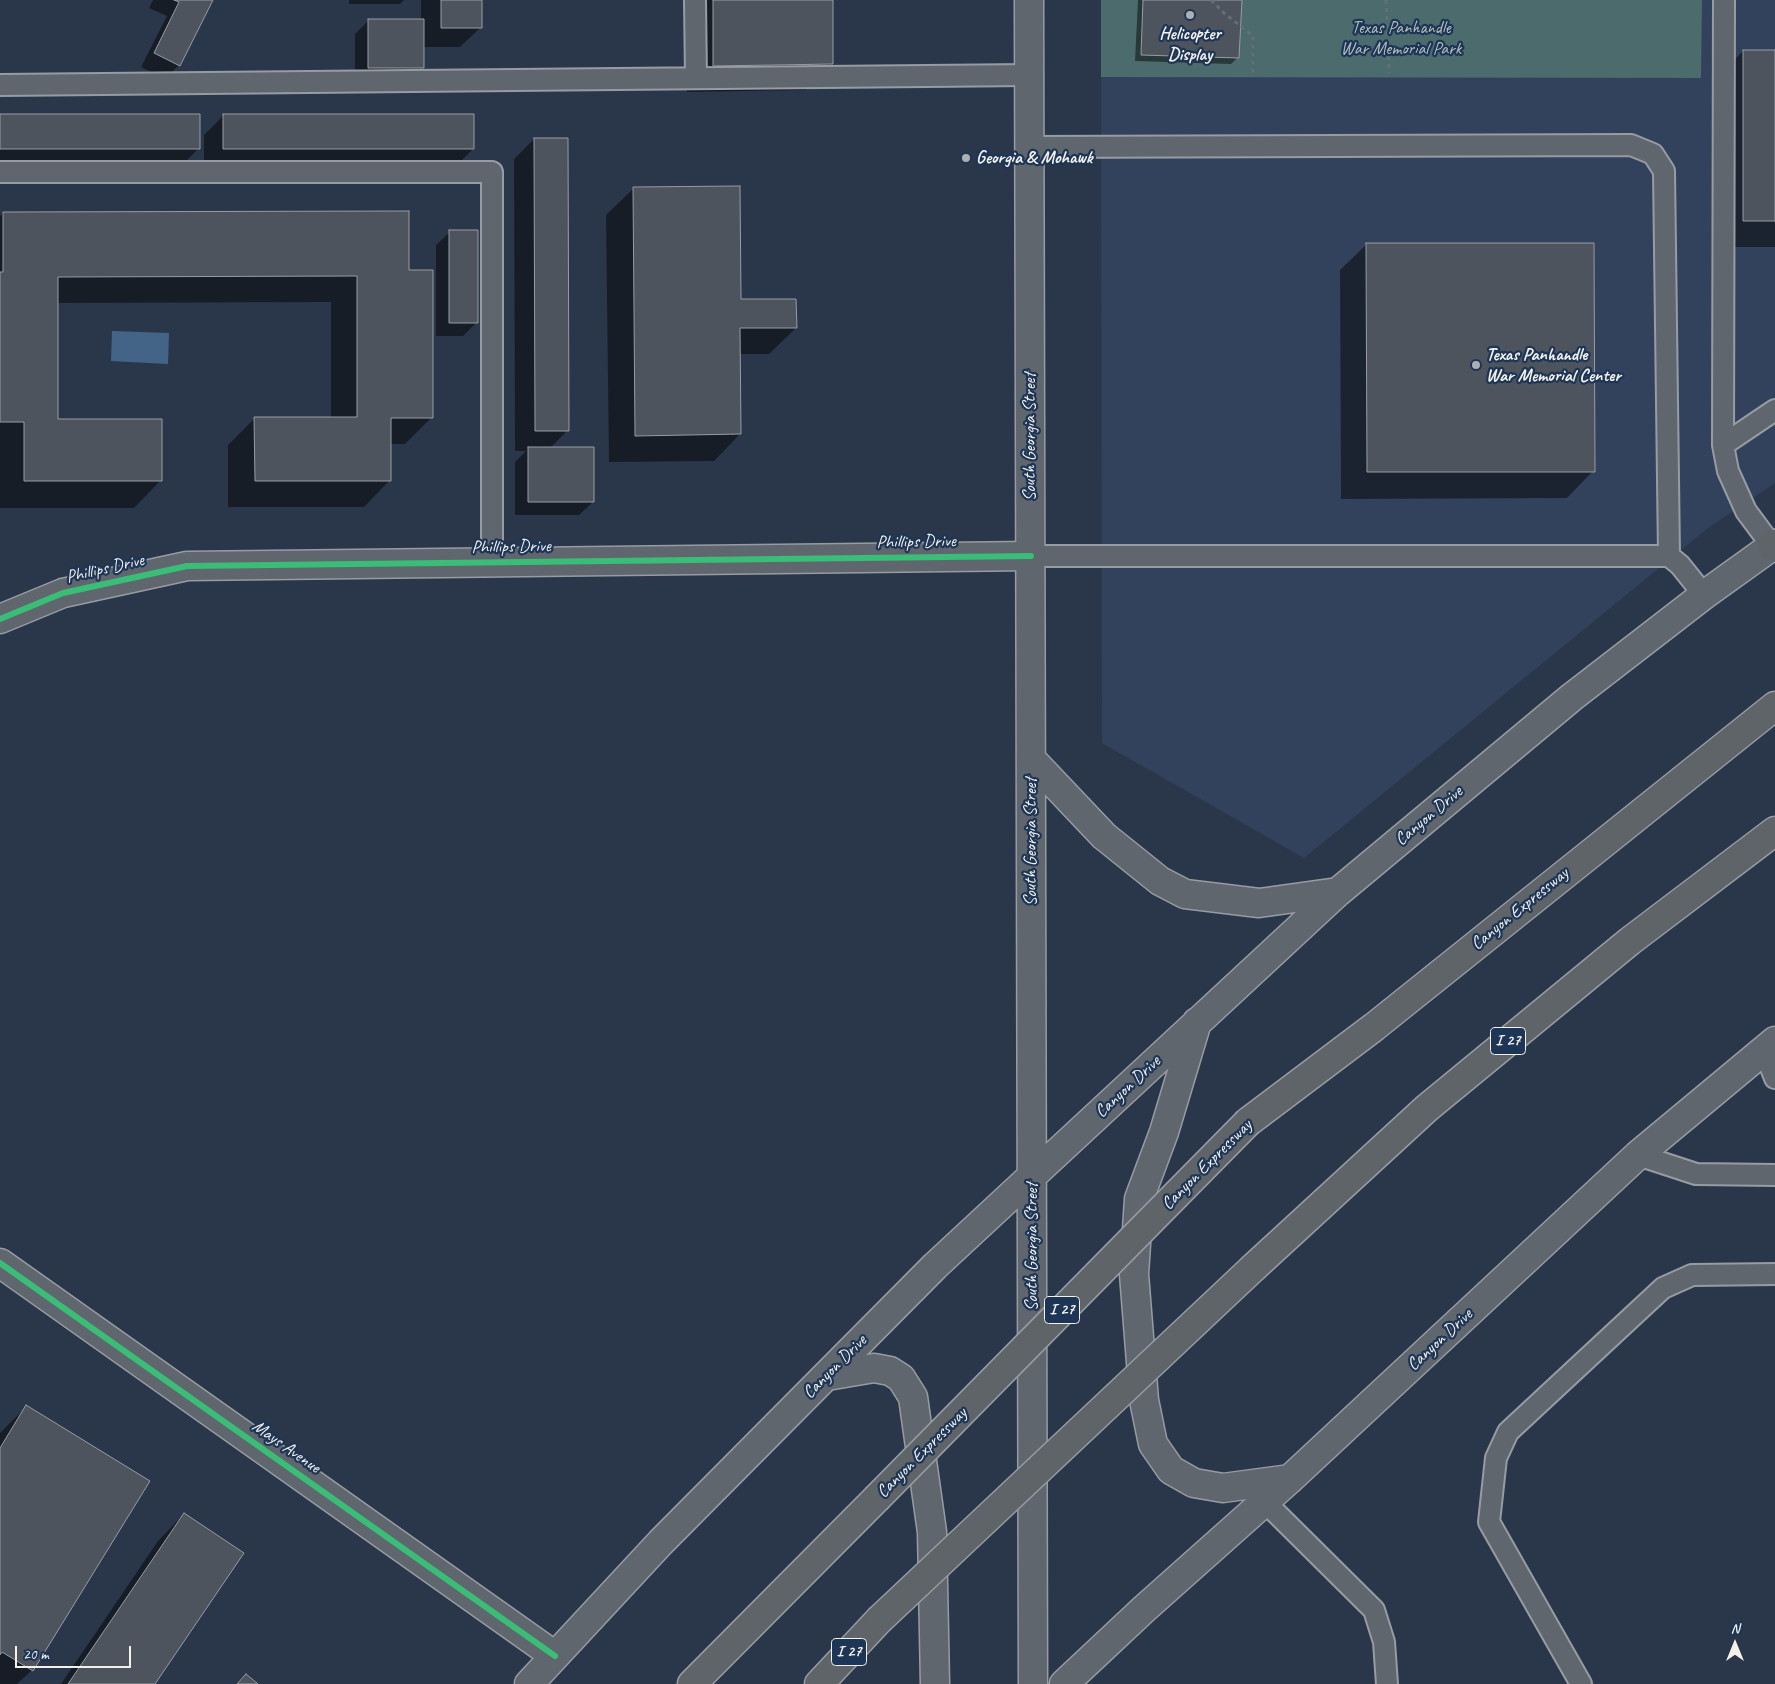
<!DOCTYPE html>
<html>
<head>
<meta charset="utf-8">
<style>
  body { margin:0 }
  #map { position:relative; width:1775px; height:1684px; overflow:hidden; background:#2a374a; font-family:Caveat,sans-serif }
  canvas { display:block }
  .north { position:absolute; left:1710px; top:1619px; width:50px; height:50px; -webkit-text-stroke:4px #1d3557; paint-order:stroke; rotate:0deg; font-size:14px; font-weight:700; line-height:20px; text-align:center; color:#f4f1e8 }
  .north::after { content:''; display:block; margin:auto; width:18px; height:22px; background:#f4f1e8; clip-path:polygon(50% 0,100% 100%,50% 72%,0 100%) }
  .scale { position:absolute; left:15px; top:1646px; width:116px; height:22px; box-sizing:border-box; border:2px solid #f4f1e8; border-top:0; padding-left:6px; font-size:15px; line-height:18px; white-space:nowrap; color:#f4f1e8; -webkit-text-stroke:4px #1d3557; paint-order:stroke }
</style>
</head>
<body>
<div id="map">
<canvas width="1775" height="1684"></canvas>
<div class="north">N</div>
<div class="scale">20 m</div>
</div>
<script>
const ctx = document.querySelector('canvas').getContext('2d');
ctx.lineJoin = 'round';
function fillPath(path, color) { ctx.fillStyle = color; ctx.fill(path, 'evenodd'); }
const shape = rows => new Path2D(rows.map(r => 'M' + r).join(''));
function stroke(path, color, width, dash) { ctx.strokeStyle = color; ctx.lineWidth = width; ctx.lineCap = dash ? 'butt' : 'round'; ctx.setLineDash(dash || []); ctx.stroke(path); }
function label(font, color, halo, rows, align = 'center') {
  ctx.font = font + ' Caveat,sans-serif'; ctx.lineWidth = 4.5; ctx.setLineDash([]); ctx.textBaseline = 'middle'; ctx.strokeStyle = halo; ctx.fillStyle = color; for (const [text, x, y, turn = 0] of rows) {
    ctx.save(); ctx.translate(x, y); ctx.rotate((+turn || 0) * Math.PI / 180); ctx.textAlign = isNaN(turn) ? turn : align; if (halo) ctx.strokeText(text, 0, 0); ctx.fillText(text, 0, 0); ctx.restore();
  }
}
fillPath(shape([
  [1101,0,1775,0,1775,483,1708,528,1304,858,1102,743]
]), '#33425c');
fillPath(shape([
  [1101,0,1702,0,1701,78,1101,77]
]), '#4c6b6d');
fillPath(shape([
  [112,331,169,333,168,364,111,361]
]), '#436486');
fillPath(shape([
  [153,0,211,0,179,65,165,79,141,67,167,16,149,8],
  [349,0,404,0,400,4,349,4],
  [421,0,481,0,481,27,460,47,422,47,422,67,409,81,355,81,355,34,369,20,421,20],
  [687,0,832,0,832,63,806,90,687,92],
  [1138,0,1241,0,1238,57,1231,64,1135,61],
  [1743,51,1775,52,1775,247,1717,247,1717,78],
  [0,115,198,149,178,169,0,169],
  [224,115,473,149,453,169,204,169,204,135],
  [534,139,567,431,550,448,593,502,579,515,515,515,515,462,526,451,515,451,514,159],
  [633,189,740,300,796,328,769,354,739,354,740,434,714,461,609,462,606,215],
  [3,213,408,272,431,418,405,444,390,444,390,480,364,507,228,507,228,445,255,418,331,418,331,302,57,303,57,420,160,481,134,508,0,508,0,216],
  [450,232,476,323,463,336,436,336,436,245],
  [1367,244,1593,471,1567,498,1341,499,1340,270],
  [26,1407,32,1670,17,1684,0,1684,0,1433],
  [184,1514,154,1684,61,1684,158,1541]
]), '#0007');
const building = shape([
  [174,0,213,0,180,66,154,53,179,2,174,0],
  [441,0,482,0,482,28,441,28,441,0],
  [713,0,833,0,833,64,713,66,713,0],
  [1143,0,1242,0,1239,58,1141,55,1143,0],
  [368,19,424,19,424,68,368,68,368,19],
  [1743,50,1775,50,1775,221,1743,221,1743,50],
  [0,114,200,114,200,149,0,149,0,114],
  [223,114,474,114,474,149,223,149,223,114],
  [534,138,568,138,569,431,535,431,534,138],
  [740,186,741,299,796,299,797,328,740,328,741,434,635,436,633,187,740,186],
  [409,211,409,270,433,270,433,418,391,418,391,481,255,481,254,417,357,417,357,276,58,277,58,419,162,419,162,481,24,481,24,422,0,422,0,272,3,272,3,212,409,211],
  [449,230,478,230,478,323,449,323,449,230],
  [1366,243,1594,243,1595,472,1367,472,1366,243],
  [528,447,594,447,594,502,528,502,528,447],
  [26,1405,150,1481,33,1671,2,1652,0,1655,0,1448,26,1405],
  [184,1513,244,1553,155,1684,68,1684,184,1513],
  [246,1674,258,1684,237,1684,246,1674]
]);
fillPath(building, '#4e545e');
stroke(building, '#979ca3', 1);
const lane = shape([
  [695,0,696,78],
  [1724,0,1723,445,1728,471,1746,511,1772,546],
  [0,85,1029,75],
  [1030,147,1631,145,1653,154,1664,171,1669,556,1680,565,1704,595],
  [0,172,492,172,492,563],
  [1723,445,1775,410],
  [1031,556,1669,556],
  [1764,1050,1775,1078],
  [1638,1155,1696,1174,1775,1175],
  [1265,1502,1374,1610,1384,1642,1387,1684],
  [1581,1684,1489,1522,1496,1458,1508,1432,1663,1288,1692,1275,1775,1274]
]);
const street = shape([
  [0,619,63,593,187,566,1031,556]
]);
const secondary = shape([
  [1029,0,1033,1684],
  [1031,759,1104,836,1160,881,1185,894,1259,903,1338,892],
  [1197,1022,1164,1132,1139,1199,1134,1274,1144,1400,1153,1444,1171,1470,1194,1483,1223,1488,1290,1479],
  [0,1263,555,1656],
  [827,1376,874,1368,890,1371,901,1378,913,1397,932,1532,935,1684],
  [529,1684,661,1542,935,1266,1338,892,1572,697,1704,595,1775,544],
  [1064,1684,1144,1609,1290,1479,1638,1155,1775,1041]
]);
const highway = shape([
  [1772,546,1775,544],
  [1248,1122,1374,1027,1775,706],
  [1254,1267,1427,1108,1630,941,1775,831],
  [692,1684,876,1499],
  [819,1684,879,1620]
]);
stroke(lane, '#979ca3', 24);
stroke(street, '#979ca3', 31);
stroke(secondary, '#979ca3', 31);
stroke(highway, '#979ca3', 31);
stroke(shape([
  [1211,0,1224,13,1253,36,1253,73],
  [1386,0,1389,73]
]), '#666d76', 3, [4, 4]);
stroke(lane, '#60666e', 20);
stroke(street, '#60666e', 28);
stroke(secondary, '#60666e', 28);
stroke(highway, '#5e6468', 28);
const highwayBridge = shape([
  [876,1499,1248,1122],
  [879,1620,1254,1267]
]);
stroke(highwayBridge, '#979ca3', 31, []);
stroke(highwayBridge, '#5e6468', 28);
stroke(shape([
  [0,619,63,593,187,566,1031,556],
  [0,1263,555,1656]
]), '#3abd76', 6);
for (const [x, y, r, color] of [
  [1190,15,5,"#adb0b1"],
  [966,158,5,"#adb0b1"],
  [1476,365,5,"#adb0b1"]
]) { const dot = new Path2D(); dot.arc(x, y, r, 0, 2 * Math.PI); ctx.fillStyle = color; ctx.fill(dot); stroke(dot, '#1d3557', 2); }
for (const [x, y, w] of [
  [1508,1041,35],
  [1062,1310,35],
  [849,1652,35]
]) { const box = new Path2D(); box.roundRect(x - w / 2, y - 13.5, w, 27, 4); ctx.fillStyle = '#1d3557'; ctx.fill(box); stroke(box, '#f4f1e8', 1); }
label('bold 16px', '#f4f1e8', null, [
  ["I 27",1508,1041],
  ["I 27",1062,1310],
  ["I 27",849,1652]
]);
label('18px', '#b3bfb9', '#1d3557', [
  ["Texas Panhandle",1401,28],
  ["War Memorial Park",1401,49]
]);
label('bold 18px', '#f4f1e8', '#1d3557', [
  ["Helicopter",1190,34,"center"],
  ["Display",1190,55,"center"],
  ["Georgia & Mohawk",976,158],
  ["Texas Panhandle",1486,355],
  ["War Memorial Center",1486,376]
], 'left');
label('18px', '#f4f1e8', '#1d3557', [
  ["South Georgia Street",1030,437,-90],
  ["Phillips Drive",916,542,-1],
  ["Phillips Drive",511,547,-1],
  ["Phillips Drive",105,569,-13],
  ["Canyon Drive",1429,816,-40],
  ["South Georgia Street",1031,842,-90],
  ["Canyon Expressway",1520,909,-39],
  ["Canyon Drive",1128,1087,-43],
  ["Canyon Expressway",1207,1165,-45],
  ["South Georgia Street",1032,1247,-90],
  ["Canyon Drive",1440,1340,-43],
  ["Canyon Drive",835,1367,-45],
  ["Mays Avenue",286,1447,35],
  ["Canyon Expressway",922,1453,-45]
]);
</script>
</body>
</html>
